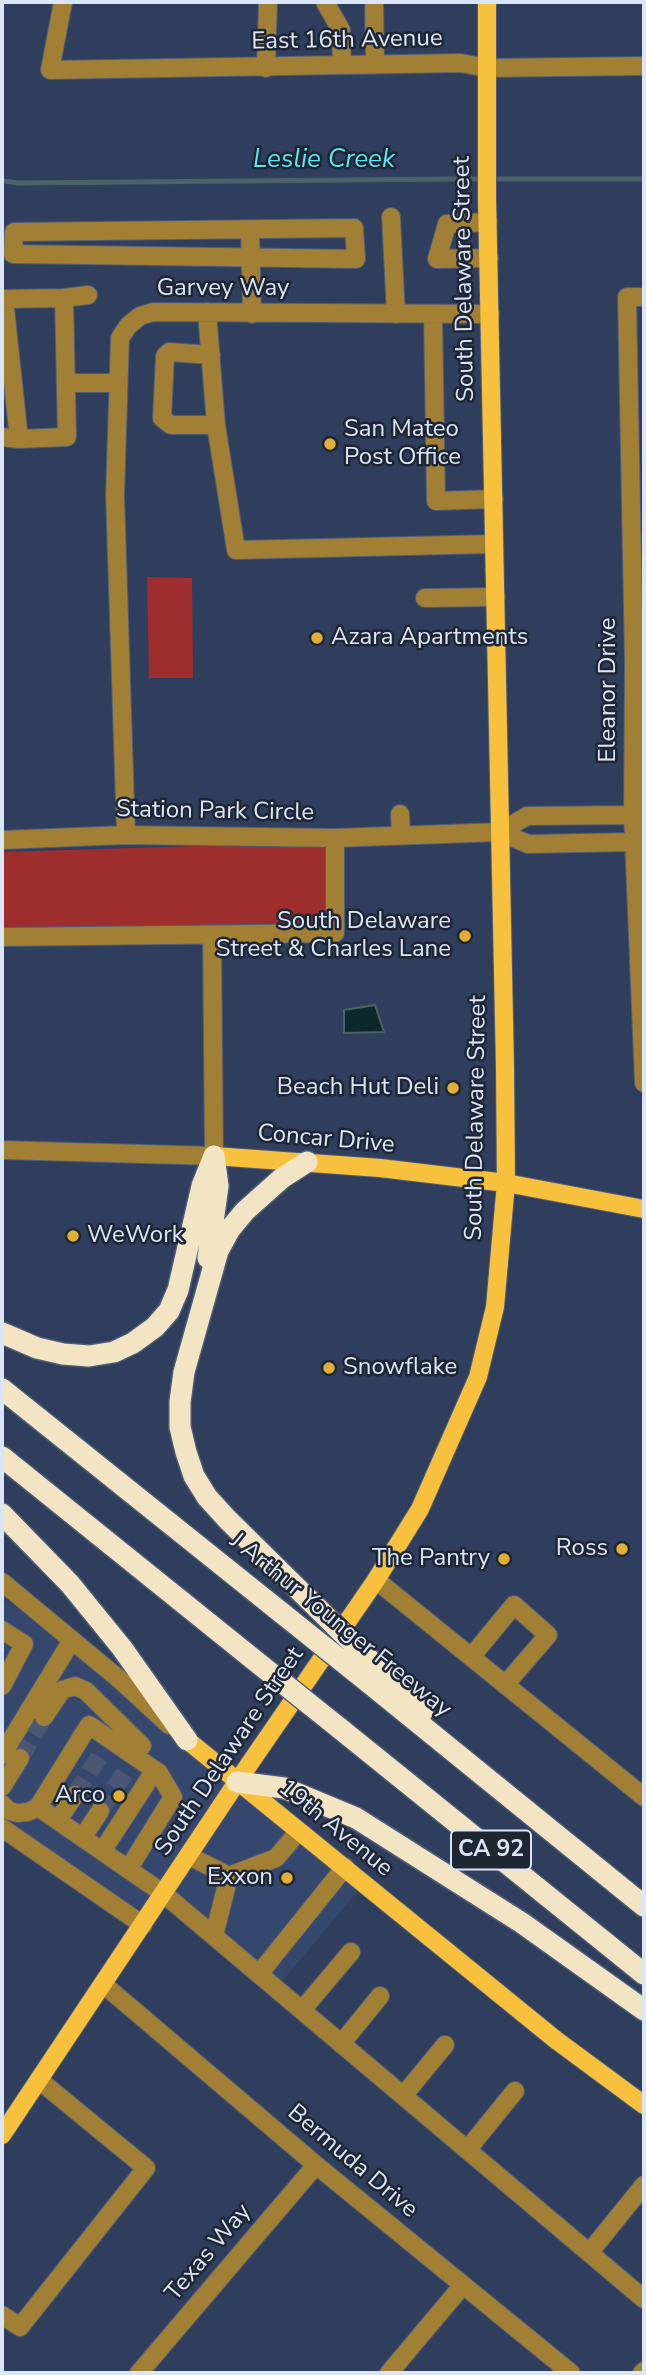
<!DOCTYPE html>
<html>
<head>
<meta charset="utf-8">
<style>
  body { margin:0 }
  #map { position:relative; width:646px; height:2375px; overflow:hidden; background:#2f3e5d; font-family:"Nunito Sans",sans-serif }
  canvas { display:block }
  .frame { position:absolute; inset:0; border:4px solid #dbe5f8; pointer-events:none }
</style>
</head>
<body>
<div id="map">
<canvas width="646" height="2375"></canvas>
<div class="frame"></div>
</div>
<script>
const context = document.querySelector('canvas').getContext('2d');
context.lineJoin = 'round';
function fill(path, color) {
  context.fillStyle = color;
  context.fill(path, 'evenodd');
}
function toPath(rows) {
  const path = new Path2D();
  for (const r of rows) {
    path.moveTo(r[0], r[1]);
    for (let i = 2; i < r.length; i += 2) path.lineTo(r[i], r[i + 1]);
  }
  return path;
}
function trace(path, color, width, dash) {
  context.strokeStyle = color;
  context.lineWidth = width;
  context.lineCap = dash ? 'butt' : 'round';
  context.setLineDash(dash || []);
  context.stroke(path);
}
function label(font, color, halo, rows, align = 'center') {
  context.font = font + ' "Nunito Sans",sans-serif';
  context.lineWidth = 5;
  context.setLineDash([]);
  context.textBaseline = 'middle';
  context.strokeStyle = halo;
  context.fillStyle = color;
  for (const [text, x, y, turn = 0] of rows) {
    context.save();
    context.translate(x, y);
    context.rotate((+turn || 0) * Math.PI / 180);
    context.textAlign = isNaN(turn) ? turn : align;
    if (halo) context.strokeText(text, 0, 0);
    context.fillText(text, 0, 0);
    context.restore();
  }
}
fill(toPath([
  [2,1597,60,1642,2,1741],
  [68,1649,275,1819,358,1891,278,1986,182,1906,127,1908,2,1825,2,1759]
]), '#35476c');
fill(toPath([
  [147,577,192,578,193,678,149,678],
  [331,842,333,928,2,930,2,852]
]), '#9e2d2e');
const water = toPath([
  [375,1005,384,1032,344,1033,344,1010,375,1005]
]);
fill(water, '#0d282b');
trace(water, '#4b6168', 2);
trace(toPath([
  [5,181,18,183,456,179,644,179]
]), '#4b6168', 5);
trace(toPath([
  [20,1758,44,1717],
  [75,1795,101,1754],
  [100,1811,126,1771]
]), '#495774', 18, [18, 9]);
const minor = toPath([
  [63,2,50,70,461,63,487,68,644,66],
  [325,2,341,30,342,65],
  [374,2,375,64],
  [266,68,268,2],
  [391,217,396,314],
  [488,222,447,224,437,259,489,258],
  [354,228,356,259,13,254,14,232,354,228],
  [250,230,252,314],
  [644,297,627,297,634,663,633,815,644,1083],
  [207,312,216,425,236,550,494,544],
  [433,314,436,501,494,499],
  [211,355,169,352,165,356,162,418,171,425,216,425],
  [66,383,118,383],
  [2,437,19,439,67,437,64,298],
  [19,439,4,299,64,298,88,295],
  [425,598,496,597],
  [400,814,401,834],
  [500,832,527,816,633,815],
  [126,835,115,495,120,338,128,326,140,316,153,312,490,314],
  [2,840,126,835,335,838,500,832,528,844,633,842],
  [2,937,335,933,335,838],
  [2,1150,214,1156,212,935],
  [376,1580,644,1797],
  [2,1582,119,1679,169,1725],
  [2,1630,24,1644,2,1686],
  [471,1657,514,1605,548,1635,505,1685],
  [44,1717,62,1690,75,1686,86,1691,142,1746],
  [2,1755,72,1640],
  [2,1787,20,1758],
  [2,1804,9,1811,18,1813,28,1812,38,1807],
  [58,1820,75,1795],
  [2,1828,143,1925],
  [83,1837,100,1811],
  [103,1850,155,1770],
  [189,1856,229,1876,214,1936],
  [129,1868,173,1797,159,1773,89,1725,38,1807,164,1894,644,2299],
  [229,1876,276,1858,299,1831],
  [259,1974,345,1867],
  [103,1984,316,2165,571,2373],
  [302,2010,351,1952],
  [341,2044,380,1996],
  [403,2096,445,2045],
  [467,2150,515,2091],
  [589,2253,644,2185],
  [2,2315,20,2327,146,2168,39,2080],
  [139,2373,316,2165],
  [389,2373,463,2285],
  [642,2373,644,2371]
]);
const major = toPath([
  [214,1156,380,1168,506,1183,644,1209],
  [187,1740,556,2040,644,2105],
  [2,2135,237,1782,376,1580,420,1509,478,1377,495,1307,506,1183,505,1068,487,198,487,2]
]);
const highway = toPath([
  [208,1258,218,1186,214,1156],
  [2,1333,37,1348,63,1354,89,1356,114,1352,133,1343,155,1327,169,1311,178,1290,202,1186,214,1156],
  [2,1389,283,1614],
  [2,1457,253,1659],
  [2,1514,70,1584,122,1648,187,1740],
  [299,1590,227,1519,207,1497,194,1476,186,1452,180,1427,180,1402,184,1372,218,1251,230,1229,245,1211,282,1178,307,1162],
  [378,1668,423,1711],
  [368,1682,644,1906],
  [338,1727,644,1974],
  [237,1782,284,1788,356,1818,522,1923,644,2010]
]);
trace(minor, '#4e5c79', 20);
trace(major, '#4e5c79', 20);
trace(highway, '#4e5c79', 24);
trace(minor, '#a17f34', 18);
trace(major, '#f8c13d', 18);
trace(highway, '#f3e4c4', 21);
trace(toPath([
  [2,4,2,2]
]), '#bfcadf', 5, [10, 5]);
const highwayBridge = toPath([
  [299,1590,378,1668],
  [283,1614,368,1682],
  [253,1659,338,1727]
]);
trace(highwayBridge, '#4e5c79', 24, []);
trace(highwayBridge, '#f3e4c4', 21);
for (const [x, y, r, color] of [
  [330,444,7,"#e2af34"],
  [317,638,7,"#e2af34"],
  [465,936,7,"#e2af34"],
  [453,1088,7,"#e2af34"],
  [73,1236,7,"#e2af34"],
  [329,1368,7,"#e2af34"],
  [622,1549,7,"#e2af34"],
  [504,1559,7,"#e2af34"],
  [119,1796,7,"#e2af34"],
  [287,1878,7,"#e2af34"]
]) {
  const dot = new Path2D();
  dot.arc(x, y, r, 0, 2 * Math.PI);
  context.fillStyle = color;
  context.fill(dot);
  trace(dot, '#1e2533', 2.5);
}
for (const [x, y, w] of [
  [491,1850,80]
]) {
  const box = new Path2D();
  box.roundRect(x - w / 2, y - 19.5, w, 39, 5);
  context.fillStyle = '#1e2533';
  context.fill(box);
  trace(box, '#dbe5f8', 2);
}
label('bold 23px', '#dbe5f8', null, [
  ["CA 92",491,1850]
]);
label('24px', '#dbe5f8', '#1e2533', [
  ["East 16th Avenue",347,41,-1],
  ["South Delaware Street",465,279,-91],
  ["Garvey Way",223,289],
  ["Eleanor Drive",609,690,-90],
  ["Station Park Circle",215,812,1],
  ["South Delaware Street",477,1118,-89],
  ["Concar Drive",326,1140,5],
  ["J Arthur Younger Freeway",340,1626,39],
  ["South Delaware Street",230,1752,-56],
  ["19th Avenue",335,1829,39],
  ["Bermuda Drive",352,2162,40],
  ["Texas Way",209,2253,-50]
]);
label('24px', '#dbe5f8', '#1e2533', [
  ["San Mateo",344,430,"left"],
  ["Post Office",344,458,"left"],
  ["Azara Apartments",331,638,"left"],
  ["South Delaware",451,922],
  ["Street & Charles Lane",451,950],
  ["Beach Hut Deli",439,1088],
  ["WeWork",87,1236,"left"],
  ["Snowflake",343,1368,"left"],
  ["Ross",608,1549],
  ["The Pantry",490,1559],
  ["Arco",105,1796],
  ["Exxon",273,1878]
], 'right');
label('italic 26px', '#5de4f1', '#1e2533', [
  ["Leslie Creek",324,161]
]);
</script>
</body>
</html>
